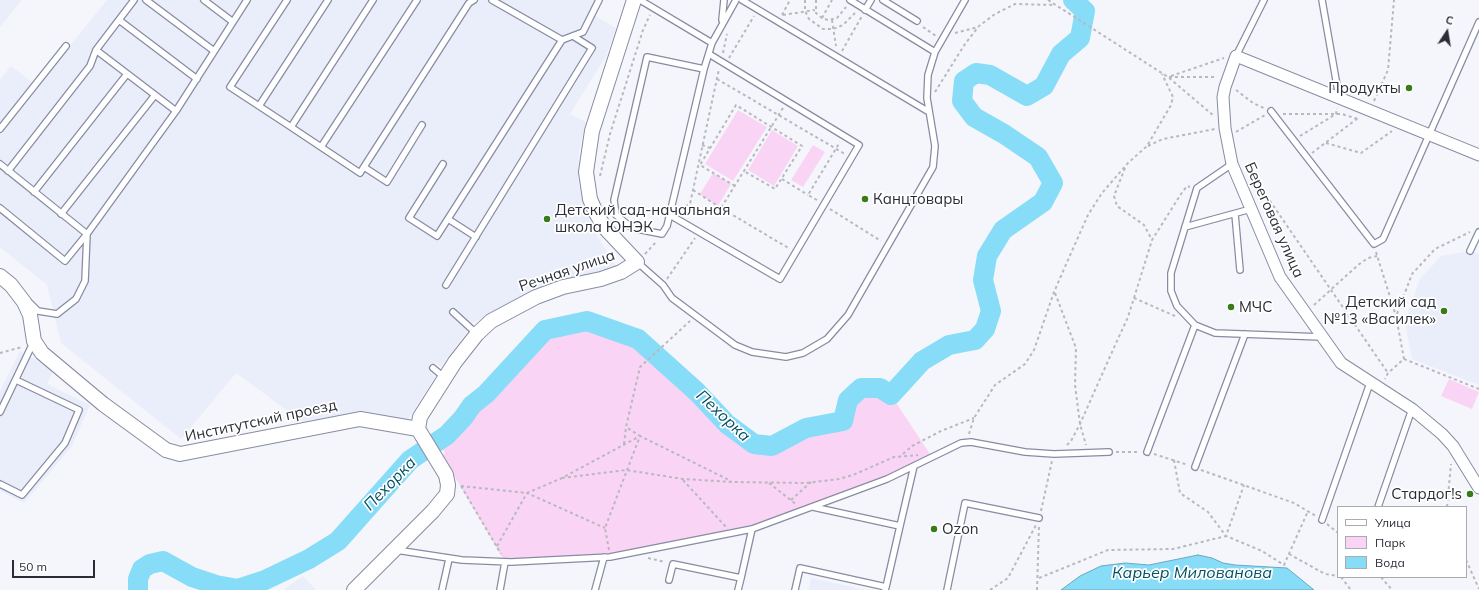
<!DOCTYPE html>
<html>
<head>
<meta charset="utf-8">
<style>
  body { margin:0 }
  #map { position:relative; width:1479px; height:590px; overflow:hidden; background:#f5f6fb; font-family:Mulish,sans-serif }
  canvas { display:block }
  .legend { position:absolute; left:1337px; top:506px; width:130px; height:72px; box-sizing:border-box; background:#fff; border:1px solid #aaabaf; margin:0; padding:5px 7px; list-style:none; font-size:12px; color:#2b2d36 }
  .legend li { display:flex; align-items:center; gap:8px; height:20px }
  .legend b { width:20px; border:1px solid #aaabaf }
  .north { position:absolute; left:1427px; top:12px; width:40px; height:40px; -webkit-text-stroke:3px #fff; paint-order:stroke; rotate:12deg; font-size:11px; font-weight:700; line-height:16px; text-align:center; color:#2b2d36 }
  .north::after { content:''; display:block; margin:auto; width:14px; height:18px; background:#2b2d36; clip-path:polygon(50% 0,100% 100%,50% 72%,0 100%) }
  .scale { position:absolute; left:12px; top:560px; width:83px; height:18px; box-sizing:border-box; border:2px solid #2b2d36; border-top:0; padding-left:5px; font-size:12px; line-height:14px; white-space:nowrap; color:#2b2d36; -webkit-text-stroke:3px #fff; paint-order:stroke }
</style>
</head>
<body>
<div id="map">
<canvas width="1479" height="590"></canvas>
<ul class="legend">
<li><b style="height:5px;background:#fff"></b>Улица</li>
<li><b style="height:11px;background:#fad4f4"></b>Парк</li>
<li><b style="height:11px;background:#87dcf7"></b>Вода</li>
</ul>
<div class="north">С</div>
<div class="scale">50 m</div>
</div>
<script>
const context = document.querySelector('canvas').getContext('2d');
context.lineJoin = 'round';
function fill(path, color) {
  context.fillStyle = color;
  context.fill(path, 'evenodd');
}
function toPath(rows) {
  const path = new Path2D();
  for (const r of rows) {
    path.moveTo(r[0], r[1]);
    for (let i = 2; i < r.length; i += 2) path.lineTo(r[i], r[i + 1]);
  }
  return path;
}
function trace(path, color, width, dash) {
  context.strokeStyle = color;
  context.lineWidth = width;
  context.lineCap = dash ? 'butt' : 'round';
  context.setLineDash(dash || []);
  context.stroke(path);
}
function label(font, color, halo, rows, align = 'center') {
  context.font = font + ' Mulish,sans-serif';
  context.lineWidth = 3.5;
  context.setLineDash([]);
  context.textBaseline = 'middle';
  context.strokeStyle = halo;
  context.fillStyle = color;
  for (const [text, x, y, turn = 0] of rows) {
    context.save();
    context.translate(x, y);
    context.rotate((+turn || 0) * Math.PI / 180);
    context.textAlign = isNaN(turn) ? turn : align;
    if (halo) context.strokeText(text, 0, 0);
    context.fillText(text, 0, 0);
    context.restore();
  }
}
fill(toPath([
  [0,0,22,0,0,27],
  [107,0,599,0,592,14,616,28,606,56,570,114,586,122,579,150,578,178,583,205,595,232,617,268,533,293,473,323,441,367,436,363,430,372,435,377,407,421,360,411,303,422,236,373,181,439,61,343,47,285,0,247,0,80,11,66,33,83,64,43,69,47],
  [1470,251,1479,254,1479,385,1412,359,1405,322,1420,279,1441,256],
  [20,351,54,370,47,384,90,405,72,446,24,503,0,491,0,391],
  [303,576,316,590,283,590],
  [811,578,866,590,809,590]
]), '#eaedfa');
fill(toPath([
  [738,110,767,127,733,181,705,164],
  [772,130,798,146,774,186,748,170],
  [813,145,825,152,803,187,791,180],
  [713,173,731,184,718,206,700,194],
  [587,321,638,339,697,392,727,424,754,444,772,446,806,428,843,421,848,400,861,388,880,388,891,395,932,457,887,479,752,529,610,557,505,562,442,455,445,453,438,442,447,435,463,419,472,405,486,394,545,330],
  [1449,379,1479,392,1472,409,1441,396]
]), '#fad4f4');
const water = toPath([
  [1198,555,1212,558,1223,563,1235,565,1287,568,1314,590,1061,590,1080,576,1101,566,1125,563,1149,565,1198,555]
]);
fill(water, '#87dcf7');
trace(water, '#6ba8bd', 1);
trace(toPath([
  [138,590,138,579,142,569,150,564,163,561,192,577,216,585,238,589,265,580,309,559,338,541,410,460,447,435,463,418,472,405,486,394,545,330,587,321,638,339,697,392,727,424,754,444,772,446,806,428,843,421,848,400,861,388,880,388,891,395,922,361,949,345,975,340,985,329,991,311,983,280,987,256,1003,230,1043,202,1053,183,1038,157,1004,134,974,117,962,101,964,81,976,73,990,75,1027,96,1044,86,1061,54,1080,38,1085,11,1073,0]
]), '#87dcf7', 20);
const service = toPath([
  [134,0,96,50,176,111],
  [146,0,214,51],
  [204,0,233,22],
  [287,0,230,87,291,127,373,0],
  [492,0,562,40],
  [640,0,712,43],
  [742,0,929,112],
  [850,0,935,52],
  [883,0,917,21],
  [1322,0,1339,97],
  [865,10,871,0],
  [119,20,197,79],
  [722,20,724,0],
  [1236,56,1264,0],
  [704,69,647,57,614,200,616,215,632,228,662,234,667,226,704,69,712,43,736,0],
  [259,106,328,0],
  [1271,111,1374,244,1383,239,1479,22],
  [291,127,321,147,417,0],
  [0,129,66,46],
  [321,147,360,173,469,3,474,0],
  [0,164,87,234,65,261,0,208],
  [443,164,409,218,437,236,562,40,583,32,599,0],
  [1232,164,1197,188,1171,273,1171,291,1177,306,1195,325,1215,333,1322,337],
  [364,167,387,182,422,125],
  [8,171,90,66,96,50],
  [34,192,127,74],
  [61,214,155,95],
  [1235,214,1240,270],
  [670,215,780,279,859,145,709,54],
  [448,219,476,237],
  [1185,227,1251,209],
  [1470,251,1479,232],
  [637,262,663,285,672,298,735,345,752,352,786,357,803,353,827,339,848,315,933,167,935,146,927,98,928,75,935,52,965,0],
  [446,285,592,48,573,36],
  [28,301,38,311,57,314,76,299,85,281,87,234,176,111,247,0],
  [453,312,477,334],
  [433,368,445,378],
  [0,412,33,343],
  [1147,452,1195,325],
  [1195,467,1245,334],
  [0,484,22,495,65,443,79,410,16,380],
  [813,507,900,526,886,587],
  [1378,507,1412,409],
  [1322,520,1370,383],
  [900,526,914,466],
  [396,550,462,560,511,562,610,557,752,529,887,479,961,443,971,442,1025,452,1054,454,1109,452],
  [741,578,752,529],
  [669,580,673,564,741,578,738,590],
  [442,590,449,559],
  [500,590,505,562],
  [595,590,604,557],
  [795,590,800,568,886,587,885,590],
  [947,590,965,503,1039,518]
]);
const minor = toPath([
  [1479,155,1236,56,1225,87,1223,97,1225,128,1232,164,1280,277,1341,363,1412,409,1442,434,1453,446,1479,488]
]);
const tertiary = toPath([
  [0,276,11,285,24,302,30,315,34,341,42,353,103,404,166,450,180,454,360,419,418,429],
  [354,590,433,511,447,494,448,485,446,475,418,429,420,417,455,362,477,334,491,321,536,297,563,287,601,279,621,272,637,262,605,228,596,213,590,199,586,172,592,131,634,0]
]);
trace(service, '#878ca2', 8);
trace(minor, '#878ca2', 13);
trace(tertiary, '#878ca2', 16);
trace(toPath([
  [805,0,805,11,809,19,823,29,833,29,843,25,856,12],
  [816,0,816,13,822,18,828,20,837,18,846,7],
  [1048,0,1168,77,1214,116],
  [782,15,790,0],
  [783,15,815,10],
  [822,18,832,0],
  [832,20,836,46],
  [923,27,936,36],
  [955,33,978,27],
  [842,51,862,16],
  [723,53,727,34],
  [729,58,754,16],
  [1171,76,1224,58],
  [1169,77,1217,77],
  [717,79,845,154],
  [1236,90,1253,103,1264,108],
  [935,92,965,44,979,26,995,14,1015,4,1055,5],
  [1374,101,1388,70,1394,0],
  [783,108,721,208,790,249],
  [1283,114,1342,114,1358,119],
  [1236,132,1265,115],
  [1300,136,1336,114,1337,108],
  [1326,143,1361,153,1392,131],
  [702,145,710,148],
  [1148,146,1163,139,1215,129],
  [1312,153,1358,118],
  [1246,166,1388,373],
  [1125,168,1114,196,1117,206,1144,225,1152,240],
  [600,176,610,134,643,30,650,15],
  [782,179,808,195],
  [735,186,700,165,736,105,802,146,775,189,744,171],
  [693,190,721,208],
  [817,200,808,195,840,142],
  [680,209,690,204,719,69],
  [830,209,881,241],
  [1376,252,1396,316,1404,359,1388,373,1385,379],
  [645,254,657,241],
  [667,279,695,238],
  [1055,293,1076,348,1075,385,1080,424,1086,445],
  [1134,298,1152,240,1181,194,1187,186,1190,187],
  [1314,305,1358,265,1368,258,1377,256],
  [1397,314,1412,274,1435,249,1470,232],
  [0,353,22,347],
  [1404,359,1479,389],
  [969,434,974,418,995,385,1025,364,1034,350,1054,292,1071,253,1088,215,1102,193,1128,163,1147,146,1171,105,1173,97,1162,74],
  [624,444,626,427,640,367,690,321],
  [1067,445,1071,441,1080,424,1112,352,1128,317,1134,298,1175,316],
  [1116,452,1140,452],
  [903,454,912,446,941,431,974,418],
  [1154,454,1188,465],
  [1174,460,1180,493,1208,512,1226,536,1262,551,1284,565,1308,511],
  [1201,470,1294,503,1316,516],
  [562,478,626,470,683,479,733,482,806,483,839,479,853,475,894,457,918,455],
  [683,480,726,527],
  [769,483,797,505],
  [461,486,527,493,562,478,640,436,731,481],
  [461,486,501,554],
  [791,500,811,482],
  [1447,507,1451,464],
  [1041,511,1052,461],
  [1327,524,1338,533],
  [497,546,527,493,605,528],
  [609,550,605,528,640,436,626,427],
  [1289,554,1325,574,1338,576],
  [648,558,665,562],
  [1466,560,1479,589],
  [1341,577,1351,590],
  [1381,577,1392,590],
  [1039,578,1108,550,1173,549,1226,536,1244,485],
  [990,590,1008,578,1036,525],
  [1037,590,1039,525]
]), '#b7b9bf', 2, [3, 3]);
trace(service, '#fff', 5.5);
trace(minor, '#fff', 11);
trace(tertiary, '#fff', 14);
for (const [x, y, r, color] of [
  [1409,88,4,"#397a19"],
  [865,199,4,"#397a19"],
  [547,219,4,"#397a19"],
  [1231,307,4,"#397a19"],
  [1444,311,4,"#397a19"],
  [1470,494,4,"#397a19"],
  [934,529,4,"#397a19"]
]) {
  const dot = new Path2D();
  dot.arc(x, y, r, 0, 2 * Math.PI);
  context.fillStyle = color;
  context.fill(dot);
  trace(dot, '#fff', 1.5);
}
label('15px', '#2b2d36', '#fff', [
  ["Продукты",1401,88,"right"],
  ["Канцтовары",873,199],
  ["Детский сад-начальная",555,210],
  ["школа ЮНЭК",555,227],
  ["Детский сад",1436,302,"right"],
  ["№13 «Василек»",1436,319,"right"],
  ["МЧС",1239,307],
  ["Стардог!s",1462,494,"right"],
  ["Ozon",942,529]
], 'left');
label('15px', '#2b2d36', '#fff', [
  ["Береговая улица",1274,220,66],
  ["Речная улица",567,271,-19],
  ["Институтский проезд",261,421,-12]
]);
label('italic 16px', '#035063', '#fff', [
  ["Пехорка",723,416,43],
  ["Пехорка",390,484,-46],
  ["Карьер Милованова",1192,573]
]);
</script>
</body>
</html>
